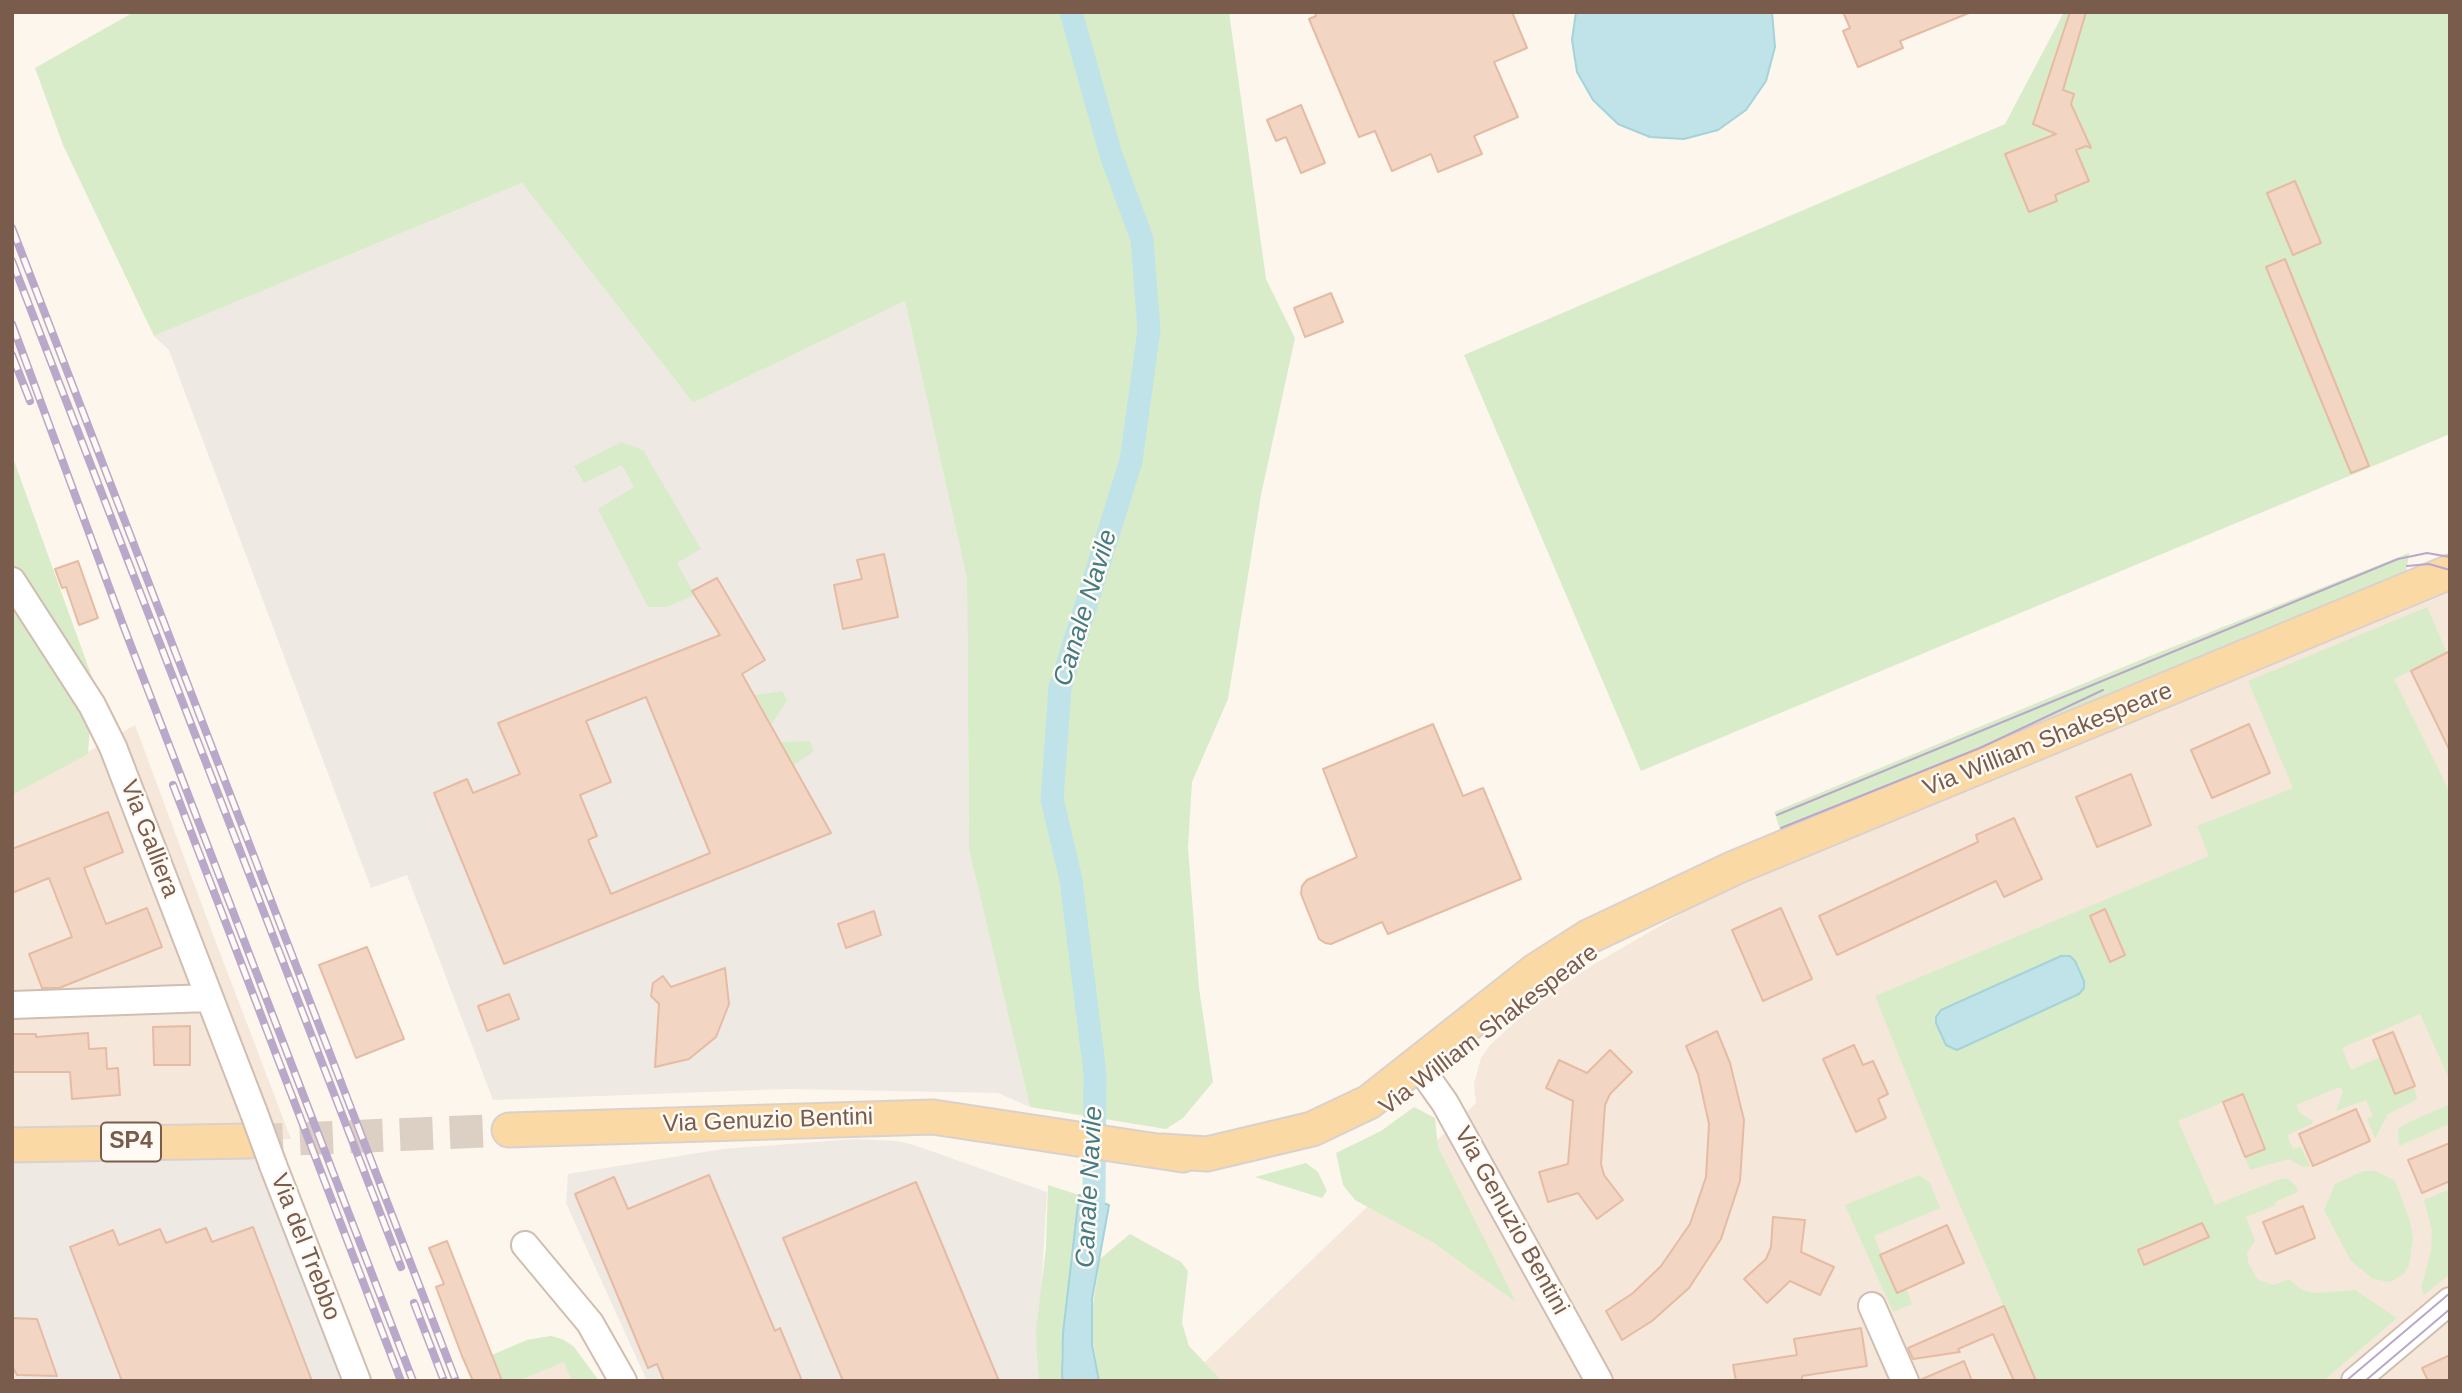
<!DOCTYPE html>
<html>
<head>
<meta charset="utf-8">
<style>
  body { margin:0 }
  #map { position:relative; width:2462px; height:1393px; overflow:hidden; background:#fdf6ec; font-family:Helvetica,sans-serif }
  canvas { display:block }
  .frame { position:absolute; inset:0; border:14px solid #7a5c4d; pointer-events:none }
</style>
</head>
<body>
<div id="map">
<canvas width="2462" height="1393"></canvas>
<div class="frame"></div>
</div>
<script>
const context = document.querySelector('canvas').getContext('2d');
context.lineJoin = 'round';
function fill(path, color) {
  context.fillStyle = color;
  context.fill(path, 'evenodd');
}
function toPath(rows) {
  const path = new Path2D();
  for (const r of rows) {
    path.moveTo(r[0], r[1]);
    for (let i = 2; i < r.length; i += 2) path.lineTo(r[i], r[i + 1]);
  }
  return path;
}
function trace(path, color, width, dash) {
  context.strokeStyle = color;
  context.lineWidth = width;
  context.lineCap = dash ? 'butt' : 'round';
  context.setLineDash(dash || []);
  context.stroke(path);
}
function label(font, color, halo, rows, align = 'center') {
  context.font = font + ' Helvetica,sans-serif';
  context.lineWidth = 5;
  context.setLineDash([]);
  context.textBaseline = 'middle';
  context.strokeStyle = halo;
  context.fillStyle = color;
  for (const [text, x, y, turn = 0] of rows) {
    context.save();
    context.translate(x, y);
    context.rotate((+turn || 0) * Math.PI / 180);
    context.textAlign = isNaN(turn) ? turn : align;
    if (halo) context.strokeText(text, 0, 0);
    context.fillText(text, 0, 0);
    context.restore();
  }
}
fill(toPath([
  [2450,592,2450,1381,1185,1381,1476,1103,1474,1084,1481,1058,1490,1045,1527,1011,1591,966,1694,906,1762,874],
  [135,725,212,932,291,1139,12,1145,12,795],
  [551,1336,562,1339,574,1347,599,1381,502,1381,492,1355,527,1340]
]), '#f5e8da');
fill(toPath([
  [522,183,693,403,905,301,967,579,969,850,1030,1107,998,1093,787,1089,493,1100,407,875,371,888,169,350,154,336],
  [855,1139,896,1141,914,1145,1047,1192,1037,1359,1039,1381,647,1381,566,1203,568,1174,723,1149],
  [250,1141,344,1381,12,1381,12,1145]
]), '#efe9e4');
fill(toPath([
  [134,12,1229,12,1266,279,1295,338,1261,495,1228,699,1192,782,1188,848,1199,988,1213,1082,1183,1118,1166,1129,1030,1107,969,850,967,579,905,301,693,403,522,183,154,336,63,145,35,68],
  [2064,12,2450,12,2450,434,1641,771,1464,355,2005,124],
  [621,442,643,450,701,549,677,563,695,595,667,607,648,607,598,509,634,487,622,465,584,483,574,466],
  [12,455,93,680,88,754,12,795],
  [2409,553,2406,574,2158,678,2156,674,2105,695,2106,699,1781,832,1774,812,2150,656],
  [2427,607,2447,653,2394,679,2450,793,2450,1081,2420,1014,2342,1048,2351,1070,2380,1057,2395,1094,2413,1086,2417,1096,2416,1100,2388,1114,2375,1138,2367,1119,2373,1116,2366,1100,2336,1111,2343,1092,2340,1087,2296,1105,2299,1112,2313,1121,2312,1124,2287,1135,2293,1149,2301,1147,2310,1166,2303,1167,2289,1159,2250,1170,2245,1157,2265,1149,2243,1094,2178,1121,2215,1205,2280,1179,2288,1179,2296,1186,2298,1192,2275,1202,2276,1205,2246,1217,2255,1241,2247,1252,2248,1262,2257,1279,2273,1285,2289,1279,2302,1290,2315,1293,2355,1290,2397,1318,2323,1381,2036,1381,1946,1173,1875,996,2209,856,2197,826,2293,788,2248,681],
  [782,691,787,700,772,724,755,695],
  [810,741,814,751,794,765,781,742],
  [2450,1104,2450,1131,2447,1125,2399,1146,2398,1130,2403,1125],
  [1414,1107,1435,1118,1438,1147,1516,1302,1434,1243,1355,1200,1343,1185,1336,1153,1381,1131],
  [1306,1163,1318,1172,1327,1191,1322,1198,1255,1177],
  [2363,1171,2375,1171,2395,1181,2410,1221,2413,1238,2409,1265,2404,1274,2390,1282,2373,1279,2351,1261,2324,1210,2335,1184],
  [1919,1175,1930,1183,1940,1208,1874,1236,1897,1292,1906,1289,1912,1304,1893,1312,1845,1205],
  [1048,1185,1079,1195,1061,1356,1063,1381,1039,1381,1037,1359,1036,1330,1046,1248],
  [2450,1189,2450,1274,2424,1295,2421,1288,2431,1251,2432,1231,2424,1200],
  [1130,1234,1181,1262,1188,1271,1182,1323,1189,1346,1222,1381,1099,1381,1090,1324,1100,1259],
  [551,1336,562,1339,574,1347,599,1381,572,1381,564,1362,518,1381,502,1381,492,1355,527,1340]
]), '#d8ecc9');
const water = toPath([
  [1576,12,1772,12,1775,47,1766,81,1746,110,1718,130,1684,139,1650,137,1618,124,1593,100,1577,72,1572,40,1576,12],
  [2061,956,2070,956,2075,961,2084,981,2084,988,2079,994,1957,1050,1946,1045,1936,1023,1936,1017,1941,1010,2061,956],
  [1079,1195,1109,1205,1092,1299,1092,1345,1099,1381,1063,1381,1062,1376,1063,1333,1079,1195]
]);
fill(water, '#bfe3e8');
trace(water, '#a5d3da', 2);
trace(toPath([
  [1071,12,1111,155,1142,239,1149,330,1131,461,1060,688,1052,799,1071,880,1095,1074,1094,1198,1090,1229]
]), '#bfe3e8', 23);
const building = toPath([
  [1315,12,1512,12,1527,48,1494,62,1518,117,1474,136,1482,154,1438,172,1431,154,1392,171,1375,131,1359,137,1309,19,1316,16,1315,12],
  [1843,12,1969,12,1969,13,1900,41,1903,48,1858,67,1843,31,1850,28,1843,12],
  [2070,12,2086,12,2063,90,2074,94,2071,104,2091,148,2086,146,2076,150,2089,181,2055,195,2057,201,2029,212,2005,154,2056,134,2033,124,2070,12],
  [1301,105,1325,163,1301,173,1286,137,1276,141,1267,120,1301,105],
  [2295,181,2321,243,2293,255,2267,193,2295,181],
  [2285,259,2369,466,2351,473,2266,267,2285,259],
  [1331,293,1343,322,1305,337,1294,308,1331,293],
  [884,554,898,617,843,629,834,585,862,579,857,560,884,554],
  [78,561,98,618,79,625,66,587,62,588,55,569,78,561],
  [717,578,765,660,742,674,831,833,504,964,434,793,467,779,473,793,520,774,498,723,720,635,692,591,717,578],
  [646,697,710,853,611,894,588,840,597,836,580,795,611,782,586,721,646,697],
  [2450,651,2450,751,2411,671,2450,651],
  [1433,724,1463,796,1483,788,1521,879,1388,934,1382,922,1331,944,1325,943,1319,939,1301,894,1302,886,1307,880,1357,857,1323,769,1433,724],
  [2249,724,2270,773,2212,798,2191,750,2249,724],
  [2131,774,2151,825,2097,847,2076,797,2131,774],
  [108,812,123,852,84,868,106,924,147,908,162,947,59,988,42,988,29,954,72,937,49,878,12,893,12,849,108,812],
  [2014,818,2042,879,2004,897,1996,881,1837,955,1819,916,1978,842,1976,835,2014,818],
  [1781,908,1812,979,1763,1001,1732,930,1781,908],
  [2105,909,2125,955,2110,962,2090,916,2105,909],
  [874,911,881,935,846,948,838,924,874,911],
  [367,947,404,1039,356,1058,319,965,367,947],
  [725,968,729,1004,716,1037,689,1059,655,1067,659,1004,651,996,653,983,663,976,671,987,725,968],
  [509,994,519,1019,487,1031,478,1006,509,994],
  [190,1026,190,1065,154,1065,153,1027,190,1026],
  [1717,1031,1730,1063,1744,1120,1740,1181,1721,1239,1689,1288,1652,1321,1622,1340,1606,1311,1633,1293,1661,1266,1690,1224,1706,1177,1709,1124,1698,1074,1686,1046,1717,1031],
  [2393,1032,2415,1086,2395,1094,2373,1040,2393,1032],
  [88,1033,89,1049,106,1048,107,1069,118,1068,120,1095,72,1099,70,1072,12,1072,12,1034,36,1034,36,1037,88,1033],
  [1854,1045,1863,1065,1873,1061,1888,1094,1878,1099,1886,1118,1856,1132,1823,1059,1854,1045],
  [1610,1050,1632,1072,1610,1094,1605,1105,1601,1164,1604,1175,1623,1200,1597,1219,1578,1193,1548,1202,1539,1172,1568,1164,1573,1101,1546,1088,1559,1060,1587,1073,1610,1050],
  [2243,1094,2265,1149,2245,1157,2223,1102,2243,1094],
  [2356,1109,2370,1141,2313,1166,2299,1134,2356,1109],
  [2450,1143,2450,1181,2422,1193,2408,1160,2450,1143],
  [709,1175,775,1331,780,1328,802,1381,664,1381,657,1364,648,1368,575,1194,614,1177,628,1209,709,1175],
  [916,1182,999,1381,843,1381,783,1238,916,1182],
  [2303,1206,2315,1238,2276,1254,2263,1222,2303,1206],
  [1773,1217,1805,1220,1801,1252,1834,1267,1820,1295,1790,1281,1767,1303,1744,1279,1766,1259,1771,1247,1773,1217],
  [2202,1223,2209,1237,2144,1265,2138,1250,2202,1223],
  [1947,1225,1964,1263,1897,1293,1880,1255,1947,1225],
  [253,1227,312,1381,122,1381,70,1247,113,1230,119,1245,160,1229,166,1243,206,1228,212,1242,253,1227],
  [447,1241,467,1292,502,1381,473,1381,462,1356,436,1287,444,1284,429,1248,447,1241],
  [2004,1306,2036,1381,2014,1381,1993,1334,1958,1349,1960,1352,1913,1359,1908,1348,2004,1306],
  [12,1318,37,1319,57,1376,17,1375,12,1366,12,1318],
  [1861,1328,1867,1366,1802,1376,1802,1381,1736,1381,1733,1365,1797,1355,1794,1339,1861,1328],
  [2450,1355,2450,1381,2428,1381,2422,1368,2450,1355],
  [1964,1361,1972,1381,1920,1381,1920,1380,1964,1361]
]);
fill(building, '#f3d5c3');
trace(building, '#e6bba3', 2);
trace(toPath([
  [250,1141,509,1130]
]), '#dcd0c4', 33, [33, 17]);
const minor = toPath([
  [12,581,92,705,113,747,254,1113],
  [12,1005,209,998],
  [1418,1065,1445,1103,1599,1381],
  [273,1165,357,1381],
  [525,1245,590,1323,623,1381],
  [1872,1306,1905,1381],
  [2355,1381,2450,1301]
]);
const major = toPath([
  [509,1130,933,1117,1183,1155],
  [12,1145,250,1141],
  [1162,1151,1207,1154,1312,1129,1369,1102,1535,971,1588,937,1734,868,2450,572]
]);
trace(minor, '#d1beb0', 30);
trace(major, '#dad1cd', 37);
trace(minor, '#fff', 26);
trace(major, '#fbd9a5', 33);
trace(toPath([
  [2407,566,2429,564,2450,570],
  [1777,815,2398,559,2427,553,2450,557],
  [1781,828,1980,748,2103,690],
  [2346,1381,2450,1293],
  [2365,1381,2450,1309]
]), '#b9a8c9', 2);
const rail = toPath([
  [12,228,456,1381],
  [12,261,401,1267],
  [12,324,123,625,413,1381],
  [12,355,30,401],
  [173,785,401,1381],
  [414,1303,444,1381]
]);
trace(rail, '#b9a8c9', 8);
trace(rail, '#fffaf3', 5, [16]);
const minorBridge = toPath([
  [254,1113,273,1165]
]);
trace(minorBridge, '#d1beb0', 30, []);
trace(minorBridge, '#fff', 26);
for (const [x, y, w] of [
  [131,1142,60]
]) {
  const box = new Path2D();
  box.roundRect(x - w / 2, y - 19.5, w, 39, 5);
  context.fillStyle = '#fffaf3';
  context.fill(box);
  trace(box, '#7a5c4d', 2);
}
label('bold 23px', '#7a5c4d', null, [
  ["SP4",131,1142]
]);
label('24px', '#7a5c4d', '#fffaf3', [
  ["Via William Shakespeare",2048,740,-22],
  ["Via Galliera",149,839,69],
  ["Via William Shakespeare",1489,1030,-37],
  ["Via Genuzio Bentini",768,1121,-2],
  ["Via Genuzio Bentini",1511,1221,61],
  ["Via del Trebbo",305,1247,69]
]);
label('italic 26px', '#437c86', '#fffaf3', [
  ["Canale Navile",1086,608,-73],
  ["Canale Navile",1090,1187,-87]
]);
</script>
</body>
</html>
